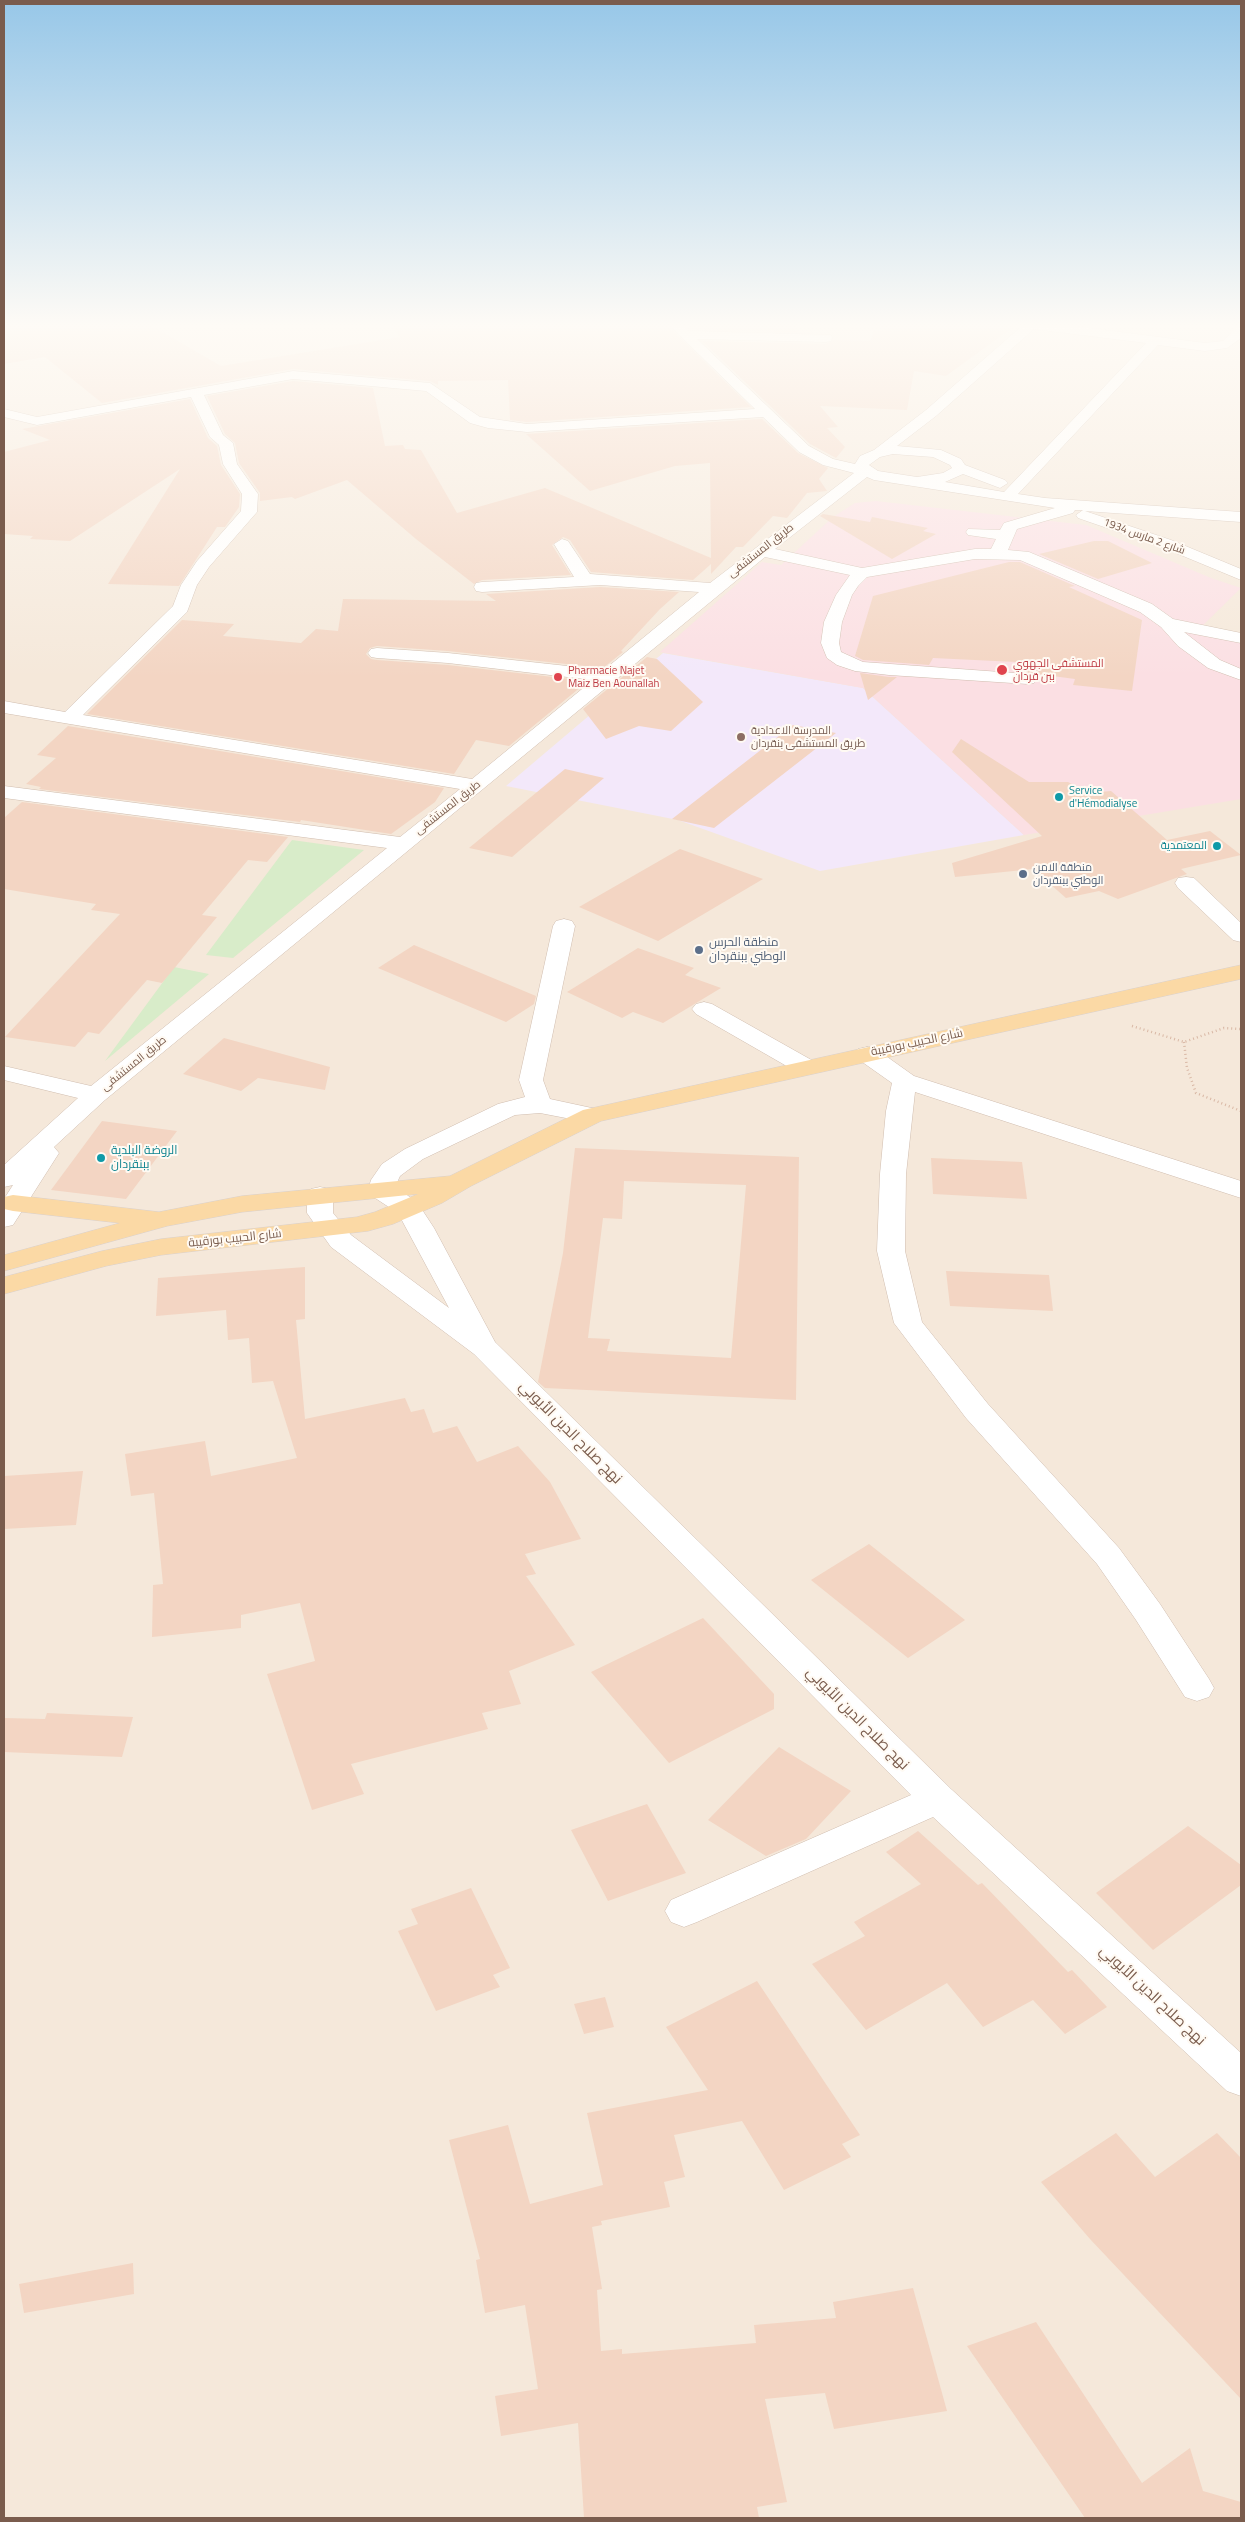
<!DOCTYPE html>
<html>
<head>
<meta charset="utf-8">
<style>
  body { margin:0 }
  #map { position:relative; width:1245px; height:2522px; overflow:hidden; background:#fdf6ec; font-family:"Titillium Web",sans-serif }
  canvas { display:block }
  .frame { position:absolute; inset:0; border:5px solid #7a5c4d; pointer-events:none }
</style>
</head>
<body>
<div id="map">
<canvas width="1245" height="2522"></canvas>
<div class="frame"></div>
</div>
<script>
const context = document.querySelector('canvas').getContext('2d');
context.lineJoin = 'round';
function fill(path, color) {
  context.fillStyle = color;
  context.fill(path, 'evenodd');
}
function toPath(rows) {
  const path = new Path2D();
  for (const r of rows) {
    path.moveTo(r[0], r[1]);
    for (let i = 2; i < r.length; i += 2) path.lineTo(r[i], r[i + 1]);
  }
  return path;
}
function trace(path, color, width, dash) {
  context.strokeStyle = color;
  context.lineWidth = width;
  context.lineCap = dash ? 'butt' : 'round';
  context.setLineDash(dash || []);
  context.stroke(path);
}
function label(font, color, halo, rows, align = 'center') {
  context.font = font + ' "Titillium Web",Cairo,sans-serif';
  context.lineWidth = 4;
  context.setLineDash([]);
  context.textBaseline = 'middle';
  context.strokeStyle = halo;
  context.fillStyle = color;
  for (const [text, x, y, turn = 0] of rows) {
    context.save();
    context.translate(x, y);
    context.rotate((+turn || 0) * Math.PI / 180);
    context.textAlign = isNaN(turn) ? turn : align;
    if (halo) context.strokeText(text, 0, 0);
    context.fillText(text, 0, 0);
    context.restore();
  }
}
fill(toPath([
  [4,325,1241,325,1241,2518,4,2518]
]), '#f5e8da');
fill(toPath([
  [663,653,863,688,1024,835,820,871,678,820,506,786]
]), '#f3e8fa');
fill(toPath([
  [876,501,1086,525,1211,578,1241,588,1197,631,1241,640,1241,799,1024,835,863,688,660,652,762,562,781,565,833,517,855,503]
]), '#fbdfe3');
fill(toPath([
  [292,840,364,850,233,958,206,955],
  [174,967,209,974,105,1061]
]), '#d8ecc9');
fill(toPath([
  [4,325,150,325,221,366,400,337,391,325,667,325,751,407,527,422,510,420,508,380,438,381,438,385,430,381,293,369,102,403,45,357,4,364],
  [686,325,794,325,798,332,690,329],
  [882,325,1016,325,946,376,914,371,907,410,820,406,838,427,827,428,845,447,836,458,810,444,702,341,826,344,833,340,870,341,874,331,882,331],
  [293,381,373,388,385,446,403,445,405,449,421,450,457,513,545,488,711,558,710,463,675,466,590,491,526,434,762,419,798,453,828,468,819,479,827,491,807,493,787,518,773,516,743,547,736,547,711,574,711,564,693,580,591,572,570,540,563,537,552,545,571,575,482,580,474,584,416,539,347,480,295,499,292,497,260,501,260,493,239,463,235,443,225,434,207,396],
  [190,399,208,438,217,446,221,465,240,494,239,507,225,527,217,527,179,586,108,584,180,469,70,541,30,539,33,536,4,534,4,452,50,440,22,429],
  [823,514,870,522,872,517,928,528,923,531,936,534,892,559,820,516],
  [1094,541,1108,541,1152,563,1098,579,1039,554],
  [1009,562,1020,562,1075,586,1069,587,1142,620,1132,691,1073,685,1075,679,1015,671,1016,662,933,658,929,665,863,660,855,656,873,596],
  [600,587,679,592,660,609,621,651,623,652,603,668,448,651,377,646,370,648,366,654,371,659,377,660,448,665,588,681,509,746,476,740,454,774,87,714,182,620,234,624,223,636,301,643,316,629,338,631,343,599,496,601,486,594],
  [647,657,657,659,703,702,671,731,639,726,606,739,583,709],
  [860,673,889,677,897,677,868,700],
  [793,725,836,733,714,828,672,819],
  [68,726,444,788,435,802,391,834,301,820,300,822,39,789,41,787,26,784,56,758,37,755],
  [961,739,1029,782,1068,782,1089,793,1111,791,1167,840,1210,831,1241,855,1181,869,1187,874,1118,899,1099,891,1066,898,1033,869,955,877,952,863,1042,836,952,752],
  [565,769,604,778,512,857,469,848],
  [22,802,288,837,267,862,248,860,202,915,217,917,162,983,147,980,99,1034,88,1032,75,1047,5,1037,120,914,91,910,96,904,4,889,4,818],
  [680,849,763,879,658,941,579,907],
  [414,945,536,996,534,1004,506,1022,378,968],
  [638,948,694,968,685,975,721,988,663,1023,633,1012,622,1018,567,992],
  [224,1038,330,1067,325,1090,258,1078,241,1091,183,1074],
  [102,1121,177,1131,126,1199,51,1190],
  [575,1148,799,1157,796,1400,545,1388,538,1382,563,1253],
  [624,1181,746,1185,731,1358,607,1351,610,1339,588,1338,603,1218,622,1219],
  [931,1158,1022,1162,1027,1199,933,1194],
  [305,1267,305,1319,296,1320,305,1419,405,1398,411,1412,424,1409,433,1433,457,1426,477,1462,518,1446,550,1482,581,1539,525,1554,536,1574,526,1576,575,1645,509,1671,521,1704,482,1713,488,1729,351,1764,364,1794,312,1810,267,1674,315,1661,300,1603,241,1615,241,1628,152,1637,153,1585,163,1584,154,1493,131,1496,125,1454,205,1441,211,1476,297,1458,273,1381,252,1383,249,1338,228,1340,226,1310,156,1316,158,1278],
  [946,1271,1049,1275,1053,1311,950,1306],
  [83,1471,76,1525,4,1529,4,1476],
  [869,1544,965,1620,908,1658,811,1580],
  [703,1618,774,1694,774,1709,669,1763,591,1672],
  [47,1713,133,1717,122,1757,4,1752,4,1718,45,1719],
  [779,1747,851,1791,806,1839,766,1856,708,1820],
  [647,1804,686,1873,608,1901,571,1830],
  [1188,1826,1241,1865,1241,1885,1153,1950,1096,1893],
  [918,1831,978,1885,982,1883,1068,1972,1072,1970,1107,2007,1065,2034,1033,2000,983,2027,947,1983,866,2030,812,1964,865,1936,854,1922,921,1884,886,1852],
  [471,1888,510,1968,493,1975,500,1987,436,2011,398,1931,418,1924,411,1909],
  [757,1981,860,2135,842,2144,851,2157,784,2190,742,2121,674,2135,685,2177,664,2182,670,2207,601,2221,602,2225,592,2227,602,2289,597,2290,601,2351,622,2349,622,2354,756,2343,754,2325,836,2318,833,2302,913,2288,947,2411,834,2429,825,2393,765,2399,787,2502,757,2507,759,2518,584,2518,578,2423,501,2436,495,2396,538,2389,525,2305,485,2313,476,2260,480,2259,449,2140,508,2125,530,2204,603,2185,587,2113,708,2090,666,2027],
  [605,1997,614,2027,584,2034,574,2004],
  [1116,2133,1155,2177,1217,2133,1241,2158,1241,2399,1090,2239,1041,2182],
  [133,2263,134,2294,24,2313,19,2284],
  [1036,2322,1142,2483,1190,2448,1203,2491,1241,2502,1241,2518,1085,2518,967,2346]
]), '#f3d5c3');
const minor = toPath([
  [669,325,683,325,689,331,831,335,832,338,831,341,826,342,697,339,809,446,833,459,855,464,860,456,874,450,926,410,1023,325,1066,325,1205,343,1223,341,1236,328,1241,327,1241,338,1227,348,1205,351,1158,345,1018,494,1045,498,1241,512,1241,522,1085,511,1171,540,1241,569,1241,580,1159,546,1078,518,1076,515,1083,510,1075,510,1073,513,1017,529,1008,550,1029,552,1152,604,1173,619,1241,633,1241,643,1184,632,1220,660,1241,669,1241,680,1208,668,1178,646,1161,627,1140,612,1020,560,975,559,867,577,858,586,852,595,842,622,839,643,841,652,863,662,1028,674,1034,675,1037,679,1034,683,1028,684,889,675,855,671,837,665,827,658,821,643,824,622,836,595,850,575,765,557,105,1100,54,1147,59,1153,13,1225,4,1227,4,1199,13,1185,4,1187,4,1165,78,1098,4,1080,4,1066,91,1086,387,848,4,798,4,786,400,837,460,789,4,713,4,701,65,712,173,606,181,585,197,561,241,511,242,494,223,464,219,445,210,437,191,397,37,425,4,417,4,409,37,417,293,371,430,383,480,417,527,424,755,409,669,325],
  [1034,329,1146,343,1004,492,945,482,963,474,1000,488,1008,483,1005,480,965,465,961,459,941,450,897,446,936,416,1034,329],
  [293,379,426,391,470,423,488,428,527,432,763,417,799,452,823,465,854,473,710,583,590,574,568,541,562,539,554,544,574,577,482,582,476,583,474,587,476,591,482,592,600,585,699,592,604,670,448,653,377,648,371,649,368,653,371,657,377,658,448,663,593,680,472,779,83,715,187,612,197,585,209,567,257,512,258,494,237,464,233,443,223,435,204,395,293,379],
  [893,454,933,457,950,465,952,468,943,473,917,477,878,471,869,465,880,457,893,454],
  [867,477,874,480,1055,508,1004,523,1000,530,968,529,966,532,968,535,996,539,991,549,975,549,862,568,775,549,867,477],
  [1186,877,1194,878,1241,923,1241,942,1233,940,1178,888,1175,883,1178,878,1186,877],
  [564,919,572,921,575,926,543,1080,550,1099,601,1110,605,1115,601,1120,592,1123,540,1113,515,1115,423,1159,400,1176,395,1187,417,1202,434,1228,495,1342,951,1789,1241,2053,1241,2096,1227,2091,933,1817,697,1922,684,1927,671,1922,665,1911,671,1900,911,1795,474,1354,331,1247,307,1213,307,1195,311,1189,320,1187,329,1189,333,1195,333,1213,351,1235,449,1308,398,1213,372,1196,368,1190,371,1180,382,1164,405,1149,498,1104,525,1097,519,1080,553,926,556,921,564,919],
  [704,1002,712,1004,815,1062,818,1067,815,1072,806,1074,797,1072,696,1014,692,1009,696,1004,704,1002],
  [867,1047,876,1049,914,1076,1241,1181,1241,1198,915,1092,906,1174,905,1251,922,1322,988,1404,1119,1548,1160,1604,1209,1679,1214,1688,1209,1697,1197,1701,1185,1697,1136,1620,1097,1564,966,1418,894,1323,877,1251,880,1174,886,1111,892,1083,858,1059,855,1054,858,1049,867,1047]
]);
const major = toPath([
  [1241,965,1241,979,601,1121,471,1186,442,1203,393,1224,368,1231,161,1255,106,1266,4,1294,4,1277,102,1251,161,1239,357,1217,375,1212,418,1194,242,1212,167,1226,4,1271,4,1255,120,1223,13,1211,4,1209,4,1197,13,1195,159,1212,242,1196,450,1176,583,1110,1241,965]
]);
trace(minor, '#d1beb0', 1);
trace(major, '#dad1cd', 1);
trace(toPath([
  [1132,1026,1184,1042,1224,1028,1241,1029],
  [1184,1042,1187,1068,1196,1093,1241,1111]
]), '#d9b8a5', 2.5, [1, 3]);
fill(minor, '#fff');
fill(major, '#fbd9a5');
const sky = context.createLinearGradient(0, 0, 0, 678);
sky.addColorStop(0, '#97c7e8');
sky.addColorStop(0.48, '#fefbf6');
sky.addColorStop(1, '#fefbf600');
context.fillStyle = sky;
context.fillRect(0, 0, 1245, 678);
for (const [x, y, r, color] of [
  [1002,670,6,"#e0444e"],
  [558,677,5,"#e0444e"],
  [741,737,5,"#8d6e63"],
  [1059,797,5,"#0f9aa8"],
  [1217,846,5,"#0f9aa8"],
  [1023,874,5,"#5c6f8a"],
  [699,950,5,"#5c6f8a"],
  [101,1158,5,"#0f9aa8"]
]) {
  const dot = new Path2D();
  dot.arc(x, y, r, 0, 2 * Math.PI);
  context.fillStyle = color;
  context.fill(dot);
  trace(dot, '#fffaf3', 2);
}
label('11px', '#7a5c4d', '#fffaf3', [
  ["شارع 2 مارس 1934",1144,537,20],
  ["طريق المستشفى",761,551,-38],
  ["طريق المستشفى",448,808,-38],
  ["طريق المستشفى",134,1064,-39]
]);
label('11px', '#be3a42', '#fffaf3', [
  ["المستشفى الجهوي",1013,664],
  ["ببن قردان",1013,677],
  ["Pharmacie Najet",568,671],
  ["Maiz Ben Aounallah",568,684]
], 'left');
label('11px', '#785e54', '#fffaf3', [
  ["المدرسة الاعدادية",751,731],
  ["طريق المستشفى بنقردان",751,744]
], 'left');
label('11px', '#0d838f', '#fffaf3', [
  ["Service",1069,791],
  ["d'Hémodialyse",1069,804],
  ["المعتمدية",1207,846,"right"]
], 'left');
label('11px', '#4e5e75', '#fffaf3', [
  ["منطقة الامن",1033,868],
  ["الوطني ببنقردان",1033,881]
], 'left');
label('12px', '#4e5e75', '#fffaf3', [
  ["منطقة الحرس",709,943],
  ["الوطني ببنقردان",709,957]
], 'left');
label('12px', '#7a5c4d', '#fffaf3', [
  ["شارع الحبيب بورقيبة",917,1043,-12],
  ["شارع الحبيب بورقيبة",235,1239,-6]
]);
label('12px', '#0d838f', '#fffaf3', [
  ["الروضة البلدية",111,1151],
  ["ببنقردان",111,1165]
], 'left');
label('15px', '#7a5c4d', '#fffaf3', [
  ["نهج صلاح الدين الأيوبي",570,1433,45],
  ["نهج صلاح الدين الأيوبي",857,1719,45],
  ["نهج صلاح الدين الأيوبي",1152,1996,43]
]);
</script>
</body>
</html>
